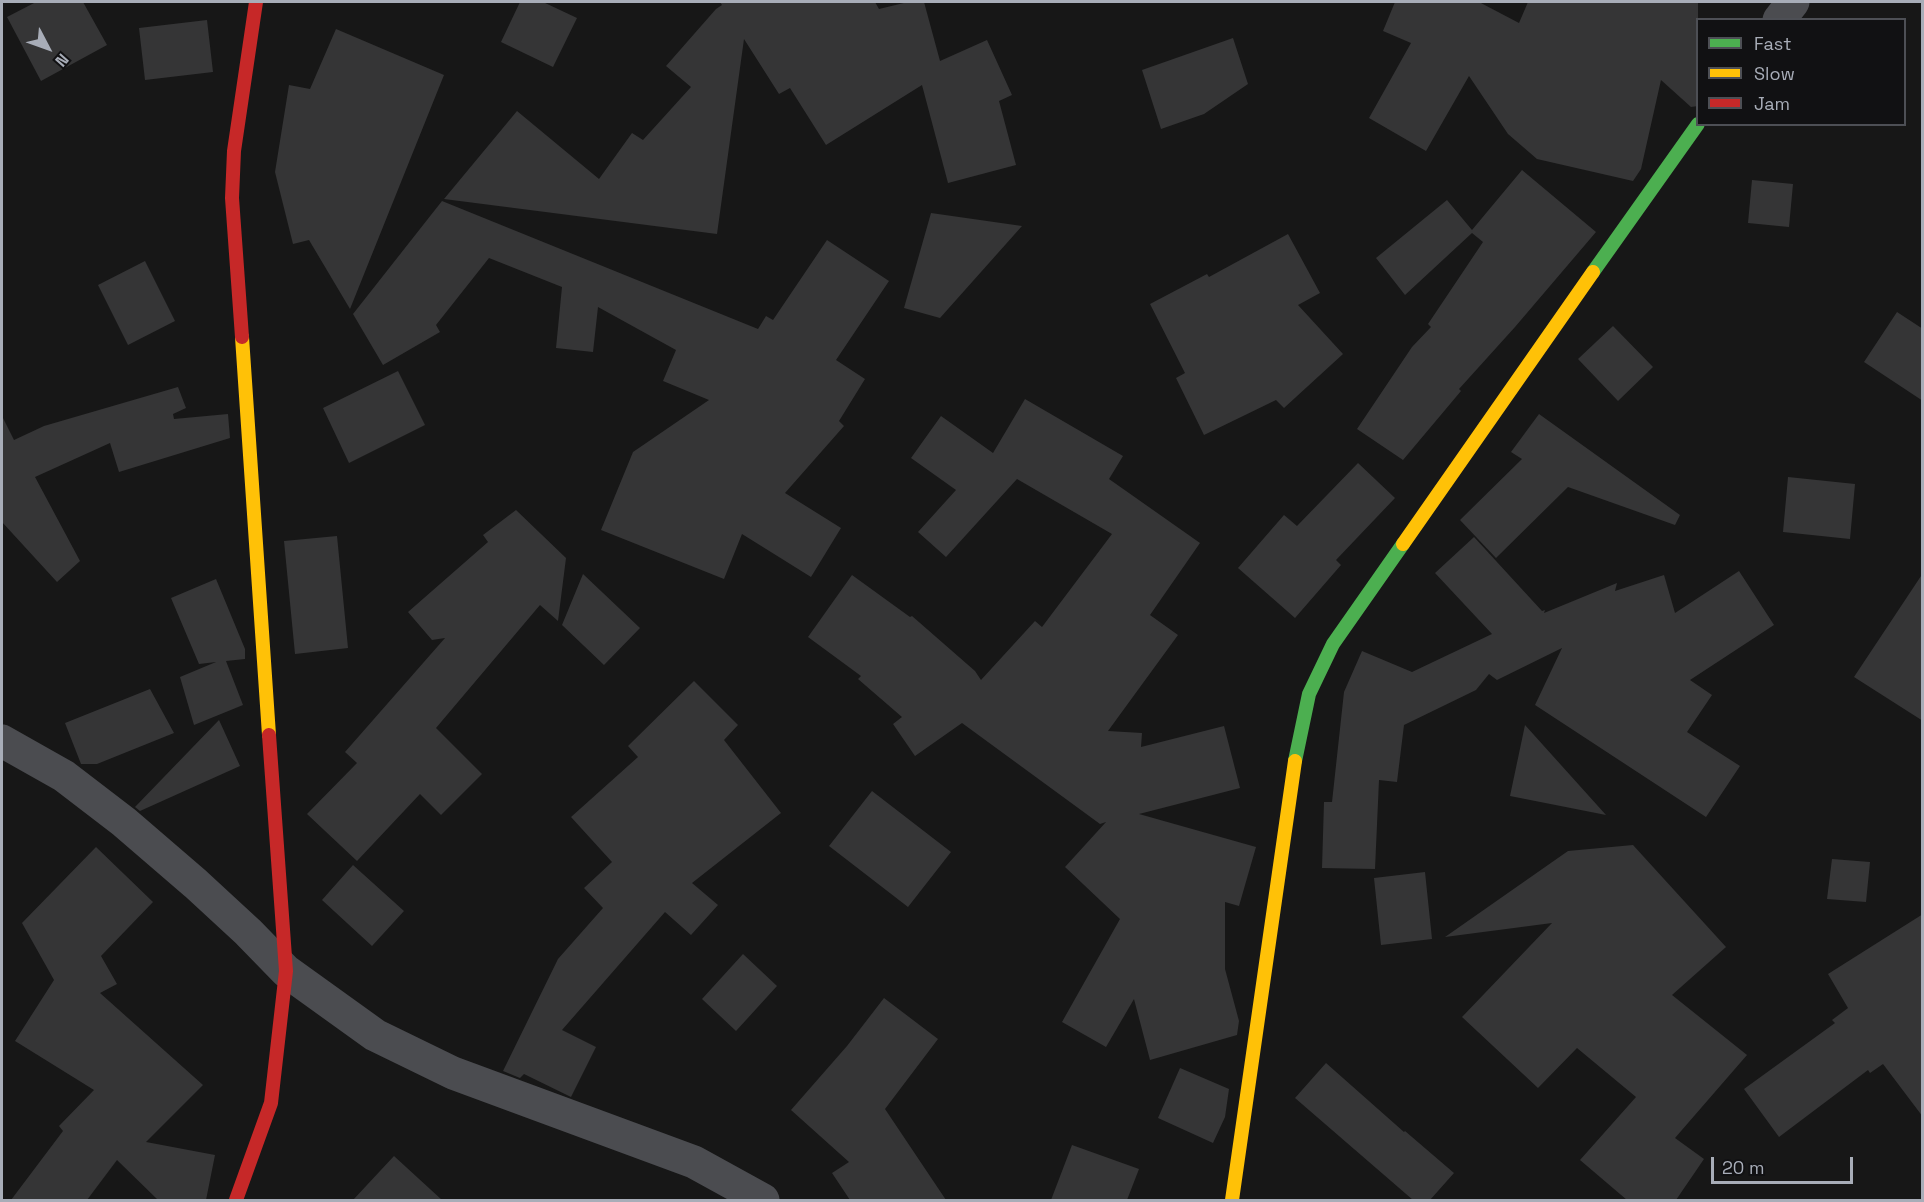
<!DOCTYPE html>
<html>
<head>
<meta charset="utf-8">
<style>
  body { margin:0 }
  #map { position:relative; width:1924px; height:1202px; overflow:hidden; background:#171717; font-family:"Space Grotesk",sans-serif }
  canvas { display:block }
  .frame { position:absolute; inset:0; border:3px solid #a8adb8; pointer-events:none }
  .legend { position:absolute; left:1696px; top:18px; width:210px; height:108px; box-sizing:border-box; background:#111113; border:2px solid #4d4f55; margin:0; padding:8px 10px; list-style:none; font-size:18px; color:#a8adb8 }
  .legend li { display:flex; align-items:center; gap:12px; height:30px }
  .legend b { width:30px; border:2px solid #4d4f55 }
  .north { position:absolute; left:18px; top:18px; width:60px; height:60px; -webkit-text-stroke:4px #111113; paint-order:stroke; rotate:131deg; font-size:16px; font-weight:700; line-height:24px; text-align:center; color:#a8adb8 }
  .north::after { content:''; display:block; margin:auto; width:21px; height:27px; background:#a8adb8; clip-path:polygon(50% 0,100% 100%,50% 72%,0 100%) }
  .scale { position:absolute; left:1711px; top:1157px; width:142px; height:27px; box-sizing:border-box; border:3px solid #a8adb8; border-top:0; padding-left:8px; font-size:18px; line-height:21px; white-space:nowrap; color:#a8adb8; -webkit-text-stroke:4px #111113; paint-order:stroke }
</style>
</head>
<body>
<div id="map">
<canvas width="1924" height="1202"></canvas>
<div class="frame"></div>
<ul class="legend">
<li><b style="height:8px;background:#4caf50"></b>Fast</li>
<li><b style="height:8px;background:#ffc107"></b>Slow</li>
<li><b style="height:8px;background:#c62828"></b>Jam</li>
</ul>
<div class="north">N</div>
<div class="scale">20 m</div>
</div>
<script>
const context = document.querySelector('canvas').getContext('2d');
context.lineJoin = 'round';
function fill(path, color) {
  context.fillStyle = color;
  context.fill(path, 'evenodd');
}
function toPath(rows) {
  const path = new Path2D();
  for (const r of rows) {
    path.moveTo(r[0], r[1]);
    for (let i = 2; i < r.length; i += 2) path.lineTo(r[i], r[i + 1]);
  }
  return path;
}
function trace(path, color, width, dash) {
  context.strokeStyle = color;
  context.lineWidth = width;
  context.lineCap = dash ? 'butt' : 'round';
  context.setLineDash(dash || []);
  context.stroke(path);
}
fill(toPath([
  [36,2,83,2,107,45,41,81,7,17],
  [520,2,543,2,577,18,553,67,501,42],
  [720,2,875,2,879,9,908,2,924,2,940,61,987,40,1012,95,999,101,1016,165,948,183,922,85,826,145,790,88,779,94,744,39,717,234,444,199,517,111,599,179,632,133,643,140,691,87,666,66,716,9,722,5],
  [1395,2,1479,2,1519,23,1528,2,1698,2,1698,106,1691,107,1661,80,1641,169,1633,181,1537,159,1508,134,1469,76,1426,151,1369,118,1411,43,1383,31],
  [207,20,213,72,145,80,139,28],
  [336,29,444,75,350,309,309,240,293,244,275,172,289,85,310,89],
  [1233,38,1248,84,1204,114,1161,129,1142,70],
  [1522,170,1596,232,1515,327,1459,389,1461,391,1403,460,1357,429,1412,347,1431,327,1428,324,1483,242,1472,233,1405,295,1376,258,1447,200,1472,230],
  [1752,180,1793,184,1789,227,1748,223],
  [442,201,758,329,766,316,773,320,827,240,889,281,836,360,865,379,839,421,844,426,785,493,841,528,811,577,742,534,724,579,601,530,633,452,709,400,663,381,676,350,598,307,593,352,556,348,562,287,489,258,436,325,440,332,383,365,353,314],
  [931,213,1022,226,940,318,904,308],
  [1288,234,1320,293,1298,305,1343,354,1284,408,1276,400,1204,435,1176,378,1185,373,1150,304,1207,274,1209,277],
  [145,261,175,321,128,345,98,285],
  [1897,312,1923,329,1923,401,1864,362],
  [1613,326,1653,367,1618,401,1578,359],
  [398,371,425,425,349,463,323,408],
  [178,387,186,408,173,414,174,419,228,414,230,438,119,472,110,443,35,477,80,561,57,582,2,522,2,416,14,440,44,426],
  [1025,399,1123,456,1109,479,1200,543,1150,615,1178,635,1108,731,1142,733,1141,747,1224,726,1240,788,1139,814,1256,847,1239,906,1225,902,1225,969,1239,1021,1237,1035,1150,1060,1134,999,1106,1047,1062,1022,1120,919,1065,867,1106,822,1100,824,962,723,915,756,893,724,902,717,858,679,861,676,808,637,852,575,910,617,912,616,975,671,981,680,1035,621,1042,627,1112,534,1017,479,946,557,918,532,956,490,911,458,941,416,993,453],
  [1539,414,1680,515,1675,525,1568,487,1496,558,1460,520,1522,459,1511,452],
  [1358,463,1395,498,1336,560,1341,565,1295,618,1238,568,1284,515,1297,526],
  [1788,477,1855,484,1850,539,1783,532],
  [516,510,566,558,558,621,540,605,436,728,482,774,441,815,420,794,357,861,307,814,357,763,345,752,445,638,432,640,408,612,488,542,483,535],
  [337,536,348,648,295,654,284,541],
  [1474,537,1542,611,1545,610,1544,613,1617,583,1615,591,1664,575,1675,613,1739,571,1774,625,1690,680,1712,695,1687,732,1740,766,1706,817,1535,705,1562,648,1497,680,1489,674,1476,690,1404,725,1397,782,1379,780,1375,869,1322,868,1324,802,1332,802,1344,692,1362,651,1412,672,1492,634,1435,573],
  [1923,573,1923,721,1854,677],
  [583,574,640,628,604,665,562,625],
  [216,579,245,649,245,659,226,661,243,705,194,725,180,677,216,662,199,664,171,598],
  [694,681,738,725,724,740,781,813,692,883,718,905,691,935,665,912,562,1030,596,1047,571,1097,524,1074,520,1078,503,1071,558,959,603,908,584,888,612,862,571,817,638,757,628,746],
  [150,689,174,733,97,764,81,764,65,723],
  [219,720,240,766,140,811,135,807],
  [1525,725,1606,815,1510,796],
  [872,791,951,852,908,907,829,846],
  [1633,845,1726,947,1672,995,1747,1055,1675,1138,1704,1159,1676,1200,1627,1200,1580,1160,1636,1097,1577,1048,1538,1088,1462,1017,1552,923,1445,937,1568,851],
  [96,847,153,902,101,956,117,984,100,993,203,1085,146,1142,215,1155,206,1200,158,1200,117,1160,87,1200,11,1200,63,1131,59,1126,94,1090,15,1041,54,980,22,923],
  [1832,859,1870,862,1866,902,1827,899],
  [353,865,404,911,372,946,322,900],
  [1425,872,1432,939,1381,945,1374,878],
  [1923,914,1923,1117,1883,1064,1870,1073,1868,1070,1779,1137,1744,1089,1835,1023,1832,1020,1848,1008,1828,974],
  [743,954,777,986,736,1031,702,999],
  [884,998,938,1039,885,1109,946,1200,850,1200,832,1173,849,1162,791,1110,847,1046],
  [1326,1063,1404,1132,1405,1131,1454,1173,1430,1200,1413,1200,1295,1098],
  [1180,1068,1229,1089,1225,1117,1213,1143,1158,1118],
  [1072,1145,1139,1169,1127,1200,1051,1200],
  [394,1156,442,1200,353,1200]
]), '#353536');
trace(toPath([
  [1779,20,1793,2],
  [2,741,64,776,124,822,196,884,248,932,286,971,375,1035,453,1073,694,1162,763,1200]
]), '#4b4c50', 33);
trace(toPath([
  [1593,272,1698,124],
  [1295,761,1309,694,1333,644,1403,544]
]), '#4caf50', 14);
trace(toPath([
  [242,337,269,735],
  [1403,544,1593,272],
  [1232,1200,1295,761]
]), '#ffc107', 14);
trace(toPath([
  [242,337,232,198,234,151,256,2],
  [236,1200,271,1103,286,971,269,735]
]), '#c62828', 14);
</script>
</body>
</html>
